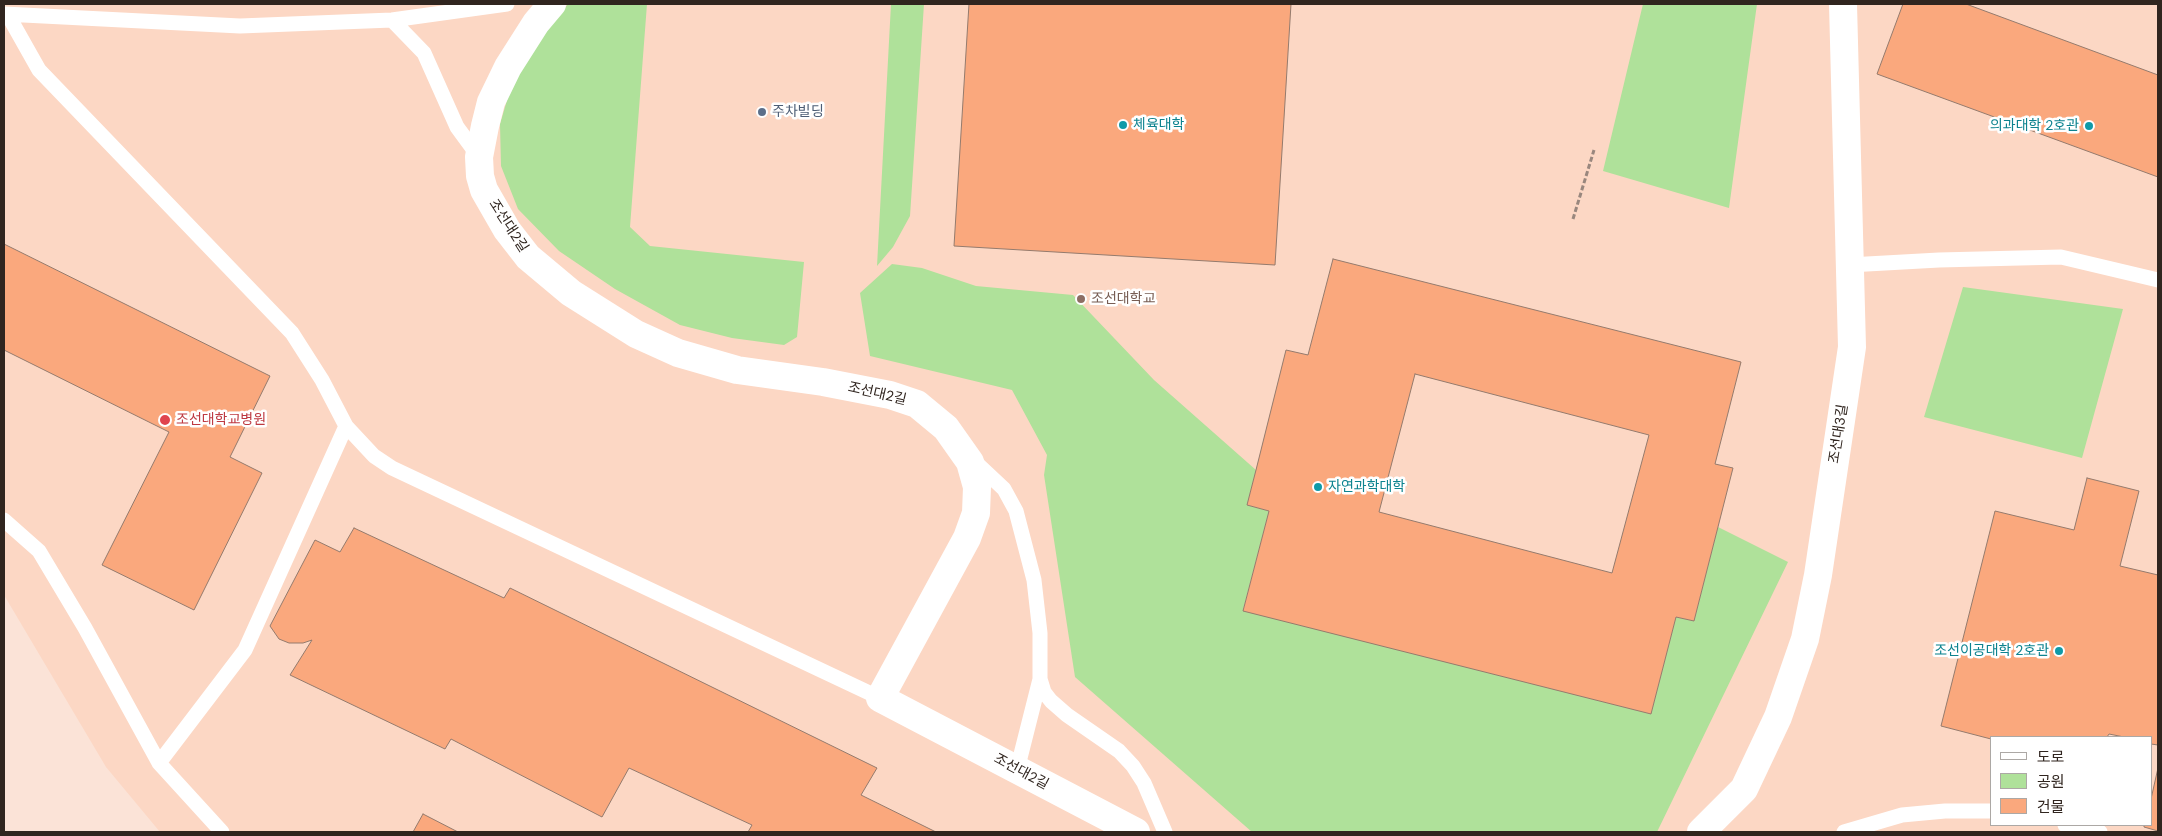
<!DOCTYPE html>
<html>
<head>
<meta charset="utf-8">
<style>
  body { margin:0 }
  #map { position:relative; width:2162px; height:836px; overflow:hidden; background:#fbe3d7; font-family:"DM Sans","Noto Sans KR",sans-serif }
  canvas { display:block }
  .frame { position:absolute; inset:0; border:5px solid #30251f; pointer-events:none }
  .legend { position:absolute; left:1990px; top:736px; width:162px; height:90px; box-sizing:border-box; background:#fff; border:1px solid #aca8a5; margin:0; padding:6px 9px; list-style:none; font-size:15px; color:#30251f }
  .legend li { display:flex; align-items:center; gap:10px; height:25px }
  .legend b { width:25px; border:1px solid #aca8a5 }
</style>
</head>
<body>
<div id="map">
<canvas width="2162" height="836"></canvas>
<div class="frame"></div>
<ul class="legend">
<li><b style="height:6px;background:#fff"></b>도로</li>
<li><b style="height:14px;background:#afe19a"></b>공원</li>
<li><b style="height:14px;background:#faa87d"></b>건물</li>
</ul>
</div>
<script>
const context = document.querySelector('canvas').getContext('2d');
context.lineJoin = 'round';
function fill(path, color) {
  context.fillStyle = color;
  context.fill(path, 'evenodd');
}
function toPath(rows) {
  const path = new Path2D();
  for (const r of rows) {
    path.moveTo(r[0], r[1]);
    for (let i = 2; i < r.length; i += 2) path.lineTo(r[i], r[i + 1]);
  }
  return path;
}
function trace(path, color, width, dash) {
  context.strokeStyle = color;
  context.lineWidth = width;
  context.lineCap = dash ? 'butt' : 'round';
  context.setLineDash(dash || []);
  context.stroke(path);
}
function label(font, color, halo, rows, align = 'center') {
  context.font = font + ' "DM Sans","Noto Sans KR",sans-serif';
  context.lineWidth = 5;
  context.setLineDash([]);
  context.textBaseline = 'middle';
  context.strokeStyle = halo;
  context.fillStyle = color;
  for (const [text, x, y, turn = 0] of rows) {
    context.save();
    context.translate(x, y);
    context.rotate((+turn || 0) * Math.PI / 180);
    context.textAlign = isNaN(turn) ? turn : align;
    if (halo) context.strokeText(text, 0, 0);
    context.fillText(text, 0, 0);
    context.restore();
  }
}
fill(toPath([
  [4,4,2158,4,2158,832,160,832,106,767,4,595],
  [1991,737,2151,737,2151,825,1991,825]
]), '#fcd7c4');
fill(toPath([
  [568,4,647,4,630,227,650,246,804,262,797,337,784,345,732,338,680,325,615,289,559,251,518,209,501,166,500,124,510,90,537,43],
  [891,4,924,4,910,216,893,247,877,266],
  [1643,4,1757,4,1729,208,1603,171],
  [892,264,922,268,976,286,1073,295,1154,380,1256,470,1247,505,1269,511,1243,610,1651,714,1676,617,1694,621,1718,527,1788,562,1657,832,1252,832,1075,677,1044,475,1047,455,1012,390,870,356,860,293],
  [1963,287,2123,309,2082,458,1924,417]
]), '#afe19a');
const building = toPath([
  [969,4,1291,4,1275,265,954,246,969,4],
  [1903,4,1966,4,2158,75,2158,177,1877,74,1903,4],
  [4,244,270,376,230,457,262,473,194,610,102,565,169,432,4,350,4,244],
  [1333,259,1741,362,1715,464,1733,468,1694,621,1676,617,1651,714,1243,611,1269,511,1247,505,1256,470,1286,350,1308,355,1333,259],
  [1415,374,1649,435,1612,573,1379,512,1415,374],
  [2087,478,2139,491,2120,566,2158,575,2158,745,2151,744,2151,737,2124,737,2109,734,2107,737,1991,739,1941,726,1995,511,2074,530,2087,478],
  [354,528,504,598,510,588,877,768,861,795,936,832,748,832,752,825,629,768,602,817,451,739,445,749,290,675,312,640,303,643,289,643,279,639,270,626,315,540,340,552,354,528],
  [2158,768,2158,831,2144,827,2144,825,2151,825,2151,799,2158,768],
  [423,814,458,832,413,832,423,814]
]);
fill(building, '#faa87d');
trace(building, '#957b6d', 1);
trace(toPath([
  [1573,219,1594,150]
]), '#99877e', 3, [5, 2.5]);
trace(toPath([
  [4,14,240,26,392,20,507,4],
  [8,15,39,70,292,333,322,380,346,426,374,456,392,468,880,698],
  [392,20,424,53,457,127,479,157],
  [1849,265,1939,260,2061,257,2158,280],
  [972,459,1004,489,1016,511,1034,580,1040,633,1040,679,1017,770],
  [4,520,39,551,85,628,159,763,222,832],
  [1040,679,1044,692,1051,701,1067,715,1119,751,1133,766,1144,783,1165,832],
  [159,763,245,650,346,426],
  [2065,825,2100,832],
  [1844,832,1902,815,1945,811,1991,811]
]), '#fff', 15);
trace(toPath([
  [552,4,536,23,508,67,491,102,485,126,479,157,480,176,484,190,507,230,528,257,571,293,636,334,678,353,737,370,823,382,890,395,917,404,946,428,970,462,977,487,976,513,967,538,880,698,1136,832],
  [1701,832,1744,789,1778,717,1805,639,1818,575,1852,347,1843,4]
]), '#fff', 28);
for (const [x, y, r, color] of [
  [762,112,5,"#5c6f8a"],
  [1123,125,5,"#0f9aa8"],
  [2089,126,5,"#0f9aa8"],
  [1081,299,5,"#8d6e63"],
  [165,420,6,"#e0444e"],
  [1318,487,5,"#0f9aa8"],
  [2059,651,5,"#0f9aa8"]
]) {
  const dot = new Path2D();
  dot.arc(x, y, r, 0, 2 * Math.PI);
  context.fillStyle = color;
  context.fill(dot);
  trace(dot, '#fff', 2);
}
label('14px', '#4e5e75', '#fff', [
  ["주차빌딩",772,112]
], 'left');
label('14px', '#0d838f', '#fff', [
  ["체육대학",1133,125],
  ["의과대학 2호관",2079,126,"right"],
  ["자연과학대학",1328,487],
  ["조선이공대학 2호관",2049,651,"right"]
], 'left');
label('14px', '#30251f', '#fff', [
  ["조선대2길",508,226,57],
  ["조선대2길",877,394,13],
  ["조선대3길",1839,434,-81],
  ["조선대2길",1021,772,28]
]);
label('14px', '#785e54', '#fff', [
  ["조선대학교",1091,299]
], 'left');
label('14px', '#be3a42', '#fff', [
  ["조선대학교병원",176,420]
], 'left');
</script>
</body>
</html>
